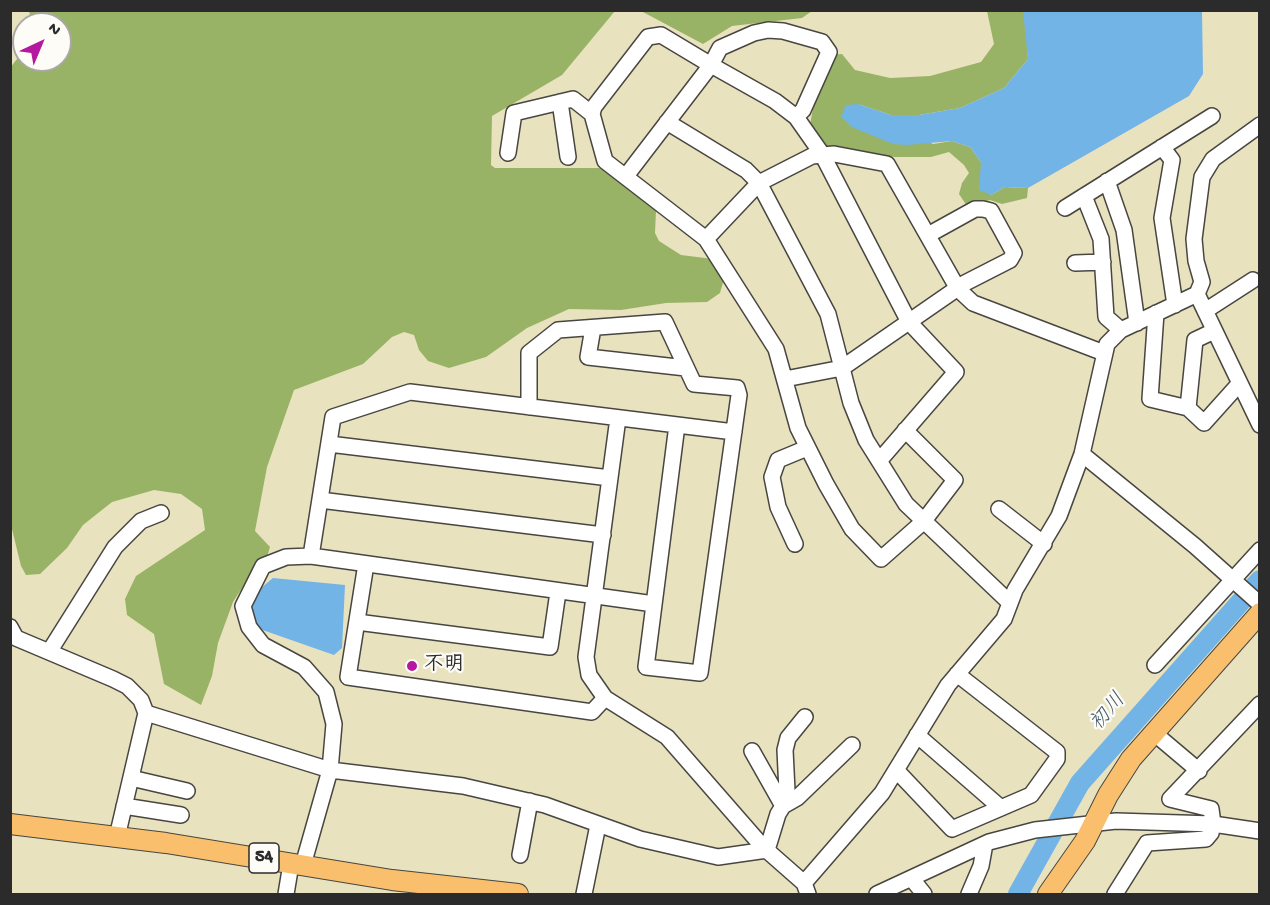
<!DOCTYPE html>
<html>
<head>
<meta charset="utf-8">
<style>
  body { margin:0 }
  #map { position:relative; width:1270px; height:905px; overflow:hidden; background:#e9e2bf; font-family:"Gochi Hand",sans-serif }
  canvas { display:block }
  .frame { position:absolute; inset:0; border:12px solid #2b2b2b; pointer-events:none }
  .north { position:absolute; left:12px; top:12px; width:60px; height:60px; box-sizing:border-box; background:#fdfcf7; border:2px solid #a9a8a5; border-radius:50%; rotate:44deg; font-size:16px; font-weight:700; line-height:24px; text-align:center; color:#2b2b2b }
  .north::after { content:''; display:block; margin:auto; width:21px; height:27px; background:#b5179e; clip-path:polygon(50% 0,100% 100%,50% 72%,0 100%) }
</style>
</head>
<body>
<div id="map">
<canvas width="1270" height="905"></canvas>
<div class="frame"></div>
<div class="north">N</div>
</div>
<script>
const context = document.querySelector('canvas').getContext('2d');
context.lineJoin = 'round';
function fill(path, color) {
  context.fillStyle = color;
  context.fill(path, 'evenodd');
}
function toPath(rows) {
  const path = new Path2D();
  for (const r of rows) {
    path.moveTo(r[0], r[1]);
    for (let i = 2; i < r.length; i += 2) path.lineTo(r[i], r[i + 1]);
  }
  return path;
}
function trace(path, color, width, dash) {
  context.strokeStyle = color;
  context.lineWidth = width;
  context.lineCap = dash ? 'butt' : 'round';
  context.setLineDash(dash || []);
  context.stroke(path);
}
function label(font, color, halo, rows, align = 'center') {
  context.font = font + ' "Gochi Hand","Klee One",sans-serif';
  context.lineWidth = 4.5;
  context.setLineDash([]);
  context.textBaseline = 'middle';
  context.strokeStyle = halo;
  context.fillStyle = color;
  for (const [text, x, y, turn = 0] of rows) {
    context.save();
    context.translate(x, y);
    context.rotate((+turn || 0) * Math.PI / 180);
    context.textAlign = isNaN(turn) ? turn : align;
    if (halo) context.strokeText(text, 0, 0);
    context.fillText(text, 0, 0);
    context.restore();
  }
}
fill(toPath([
  [29,11,615,11,562,75,492,116,491,165,495,168,602,168,656,210,655,233,659,241,681,255,713,259,724,279,720,293,707,302,666,303,621,310,569,309,527,328,486,357,449,368,428,361,419,350,414,335,404,332,392,337,363,364,294,390,267,467,255,531,270,547,267,557,253,571,233,602,218,643,212,676,201,705,164,684,154,634,127,615,125,599,136,576,205,530,202,509,181,494,154,490,112,502,83,525,67,548,40,574,26,575,21,566,10,521,10,68,24,50,24,60,60,60,60,24,32,24],
  [641,11,812,11,802,18,732,26,703,44],
  [987,11,1023,11,1025,13,1028,59,1004,88,960,108,919,115,891,115,858,104,933,144,952,141,970,147,981,162,991,195,1005,187,1028,188,1027,198,1002,204,990,200,967,206,959,194,962,183,969,173,964,165,949,152,931,157,895,157,827,147,818,142,809,131,813,108,831,55,842,54,855,70,890,78,930,76,981,62,994,44]
]), '#98b365');
fill(toPath([
  [1023,11,1202,11,1203,74,1189,96,1028,188,1005,187,991,195,979,190,981,162,970,147,952,141,907,145,893,144,852,127,841,117,846,105,858,104,891,115,919,115,960,108,1004,88,1028,59],
  [273,578,345,585,342,648,334,655,254,627,248,613,250,597]
]), '#73b4e7');
trace(toPath([
  [1018,894,1080,783,1260,580]
]), '#73b4e7', 20);
const minor = toPath([
  [560,102,568,157],
  [592,114,594,107,648,37,661,35,711,65,720,48,754,33,768,30,783,31,822,42,829,52,803,110,796,117],
  [667,122,746,170,759,183,828,314,851,403,866,440,906,504,1009,602],
  [1162,147,1172,160,1162,218,1175,305],
  [508,153,514,113,573,99,592,114,605,161,706,239,776,349,798,428,826,484,852,529,881,559,923,522,955,480,905,430],
  [626,176,711,65,775,101,796,117,822,154,909,322,956,372,879,461],
  [1107,181,1124,230,1137,323],
  [1084,196,1101,239,1106,317,1121,330],
  [1065,208,1212,116],
  [706,239,759,183,812,156,834,154,887,164,958,289,973,303,1104,353],
  [1075,263,1103,262],
  [1197,294,1260,425],
  [1205,311,1253,280],
  [1156,313,1150,399,1188,408,1204,423,1239,384],
  [593,328,588,357,686,368],
  [785,379,842,368,965,283,1010,260,1014,253,991,211,983,209,975,209,928,235],
  [529,407,529,353,558,330,665,322,694,384,737,388,739,395,700,673,646,667,677,425],
  [1188,408,1195,340,1214,331],
  [618,418,586,657,589,675,605,698,667,737,763,847,804,883,808,894],
  [329,444,610,478],
  [1082,454,1195,546,1260,604],
  [320,500,603,535],
  [999,509,1044,544],
  [795,544,778,507,772,477,778,460,807,448],
  [311,556,333,417,410,392,734,432],
  [366,564,348,677,592,712,605,698],
  [357,622,550,647,558,592],
  [10,627,16,638,113,679,127,686,141,700,146,713,117,837],
  [49,652,115,547,141,521,161,513],
  [1155,665,1260,550],
  [146,713,330,770,463,786,545,805,640,839,718,857,767,850,778,814,783,806,797,798,852,745],
  [1154,733,1199,771],
  [917,735,1001,808],
  [752,751,783,806],
  [897,771,952,829,1031,795,1057,759,1057,752,957,674],
  [131,778,187,791],
  [124,806,181,815],
  [783,806,787,791,785,750,788,738,805,717],
  [520,855,530,801],
  [303,865,330,770,334,724,326,692,304,667,263,645,249,627,243,606,263,566,286,557,311,556,654,604],
  [912,879,924,894],
  [804,883,882,793,948,685,1004,619,1015,590,1059,516,1082,454,1107,344,1121,330,1197,294,1202,282,1196,261,1194,239,1202,177,1213,159,1260,125],
  [286,894,291,864],
  [584,894,598,825],
  [877,894,989,842,1035,830,1116,821,1213,824,1260,831],
  [969,894,981,866,985,844],
  [1115,894,1147,843,1206,839,1211,833,1213,824,1211,809,1170,799,1260,704]
]);
const major = toPath([
  [10,824,166,843,392,880,518,894],
  [1048,894,1085,841,1108,795,1131,759,1260,613]
]);
trace(minor, '#484641', 18);
trace(major, '#484641', 22);
trace(minor, '#fff', 15);
trace(major, '#f9bf6d', 20);
for (const [x, y, r, color] of [
  [412,666,6,"#b5179e"]
]) {
  const dot = new Path2D();
  dot.arc(x, y, r, 0, 2 * Math.PI);
  context.fillStyle = color;
  context.fill(dot);
  trace(dot, '#fdfcf7', 2);
}
for (const [x, y, w] of [
  [264,858,30]
]) {
  const box = new Path2D();
  box.roundRect(x - w / 2, y - 15, w, 30, 4.5);
  context.fillStyle = '#fdfcf7';
  context.fill(box);
  trace(box, '#2b2b2b', 1.5);
}
label('bold 18px', '#2b2b2b', null, [
  ["54",264,858]
]);
label('bold 20px', '#2b2b2b', '#fdfcf7', [
  ["不明",424,666]
], 'left');
label('italic 21px', '#445b6d', '#fdfcf7', [
  ["初川",1109,713,-49]
]);
</script>
</body>
</html>
